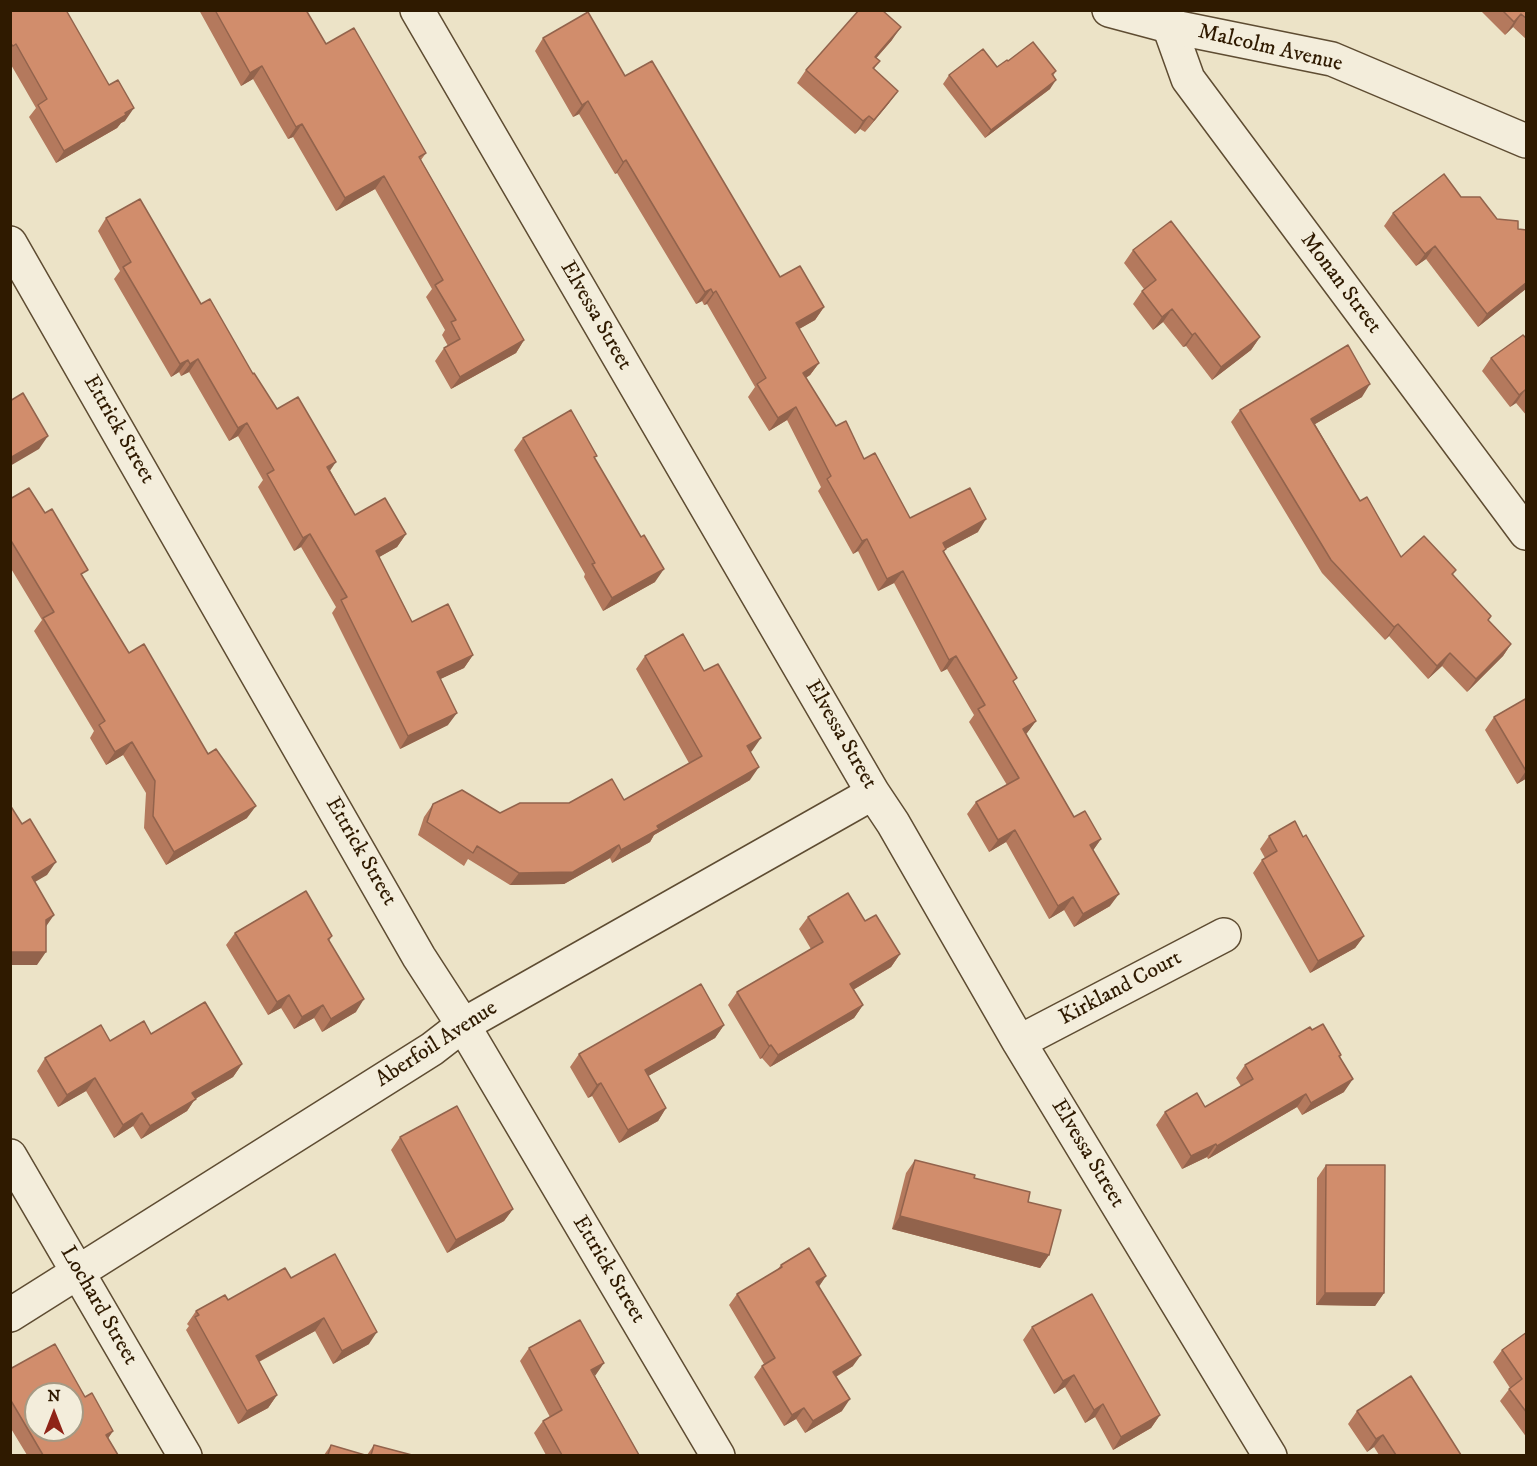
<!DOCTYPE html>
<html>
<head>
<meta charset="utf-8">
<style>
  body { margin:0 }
  #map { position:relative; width:1537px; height:1466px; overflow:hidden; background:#ece3c7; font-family:"IM FELL DW Pica",serif }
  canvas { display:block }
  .frame { position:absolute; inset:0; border:12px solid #2f1a00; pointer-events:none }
  .north { position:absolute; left:24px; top:1382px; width:60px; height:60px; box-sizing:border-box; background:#f3eddb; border:2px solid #a59983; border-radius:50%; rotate:0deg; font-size:16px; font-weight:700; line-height:24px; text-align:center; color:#2f1a00 }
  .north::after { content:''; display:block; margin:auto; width:21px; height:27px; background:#8f2418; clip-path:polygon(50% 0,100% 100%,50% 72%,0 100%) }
</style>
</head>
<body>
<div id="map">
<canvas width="1537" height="1466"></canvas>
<div class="frame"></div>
<div class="north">N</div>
</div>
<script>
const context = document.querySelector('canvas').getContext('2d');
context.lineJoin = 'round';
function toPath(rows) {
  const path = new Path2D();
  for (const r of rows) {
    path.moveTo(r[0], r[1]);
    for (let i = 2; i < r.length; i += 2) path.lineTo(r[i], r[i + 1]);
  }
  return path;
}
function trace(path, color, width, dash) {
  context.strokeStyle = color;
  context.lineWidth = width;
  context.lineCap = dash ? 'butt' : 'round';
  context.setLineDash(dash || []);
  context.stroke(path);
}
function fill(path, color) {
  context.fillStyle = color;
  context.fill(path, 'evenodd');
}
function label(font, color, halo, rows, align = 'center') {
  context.font = font + ' "IM FELL DW Pica",serif';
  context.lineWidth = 6;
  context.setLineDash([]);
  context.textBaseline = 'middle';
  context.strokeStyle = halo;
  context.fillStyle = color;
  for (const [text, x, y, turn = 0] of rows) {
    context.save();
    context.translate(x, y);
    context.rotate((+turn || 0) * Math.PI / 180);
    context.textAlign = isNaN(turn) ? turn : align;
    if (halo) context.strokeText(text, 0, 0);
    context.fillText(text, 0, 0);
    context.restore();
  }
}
const minor = toPath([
  [417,10,873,793,893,823,1019,1042,1270,1456],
  [1169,26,1188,79,1526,533],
  [10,243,419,957,463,1025,718,1456],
  [1019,1042,1224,935],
  [10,1156,185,1456],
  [10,1315,432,1049,463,1025,873,793]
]);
const tertiary = toPath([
  [1109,10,1169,26,1332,59,1526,141]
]);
trace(minor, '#5e4c32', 36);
trace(tertiary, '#5e4c32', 36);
trace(minor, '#f3eddb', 33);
trace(tertiary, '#f3eddb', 33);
fill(toPath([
  [10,10,125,121,121,123,117,128,56,163,29,117,36,108,10,63],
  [199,10,306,10,326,44,426,153,421,160,524,340,516,353,451,389,435,361,444,348,448,346,442,335,445,330,426,297,432,289,375,189,336,211,293,137,288,139,253,79,241,86],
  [1480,10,1527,10,1527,40,1513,27,1505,35],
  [543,38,625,76,780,277,824,307,815,320,799,329,819,363,810,375,806,378,836,426,864,459,910,518,978,532,946,549,944,552,1014,683,1036,721,1026,734,1074,817,1101,839,1093,850,1110,906,1074,927,1064,910,1049,919,1006,842,989,852,967,814,976,802,1007,785,969,722,974,715,947,669,941,672,894,583,878,591,858,551,853,554,818,491,821,487,787,420,769,431,748,397,755,387,707,304,704,305,702,301,696,304,617,173,615,174,579,114,573,117,535,51],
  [892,40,876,58,880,61,874,69,889,103,865,132,860,129,855,134,797,83,806,70],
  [1008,61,1056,71,1053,76,1050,89,985,138,943,84,949,75,997,67],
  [1461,197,1497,219,1518,229,1527,230,1527,288,1478,327,1426,259,1416,266,1384,226,1393,213],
  [106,218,201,304,277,409,330,470,355,515,406,534,397,547,379,557,412,622,473,655,464,668,440,679,448,725,400,749,332,613,336,607,301,547,294,551,258,487,263,480,238,436,229,441,189,372,181,376,179,372,171,377,114,279,120,271,98,231],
  [1133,250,1260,337,1251,350,1212,380,1186,346,1183,347,1163,322,1153,330,1133,304,1142,291,1144,289,1124,263],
  [1527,339,1527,416,1516,403,1510,407,1482,371,1491,358],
  [1362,397,1315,424,1360,501,1401,557,1456,570,1453,574,1488,620,1511,644,1503,656,1467,692,1442,666,1428,679,1389,636,1385,640,1322,573,1231,422,1240,410],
  [523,438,595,459,655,582,603,611,584,577,585,574,514,450],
  [10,499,83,577,129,653,208,754,247,818,166,865,144,828,146,793,123,755,106,765,90,738,94,731,34,631,42,620,10,567],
  [645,656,752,751,750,752,750,780,654,835,650,842,612,863,610,858,564,884,510,885,468,859,464,866,418,835,424,817,433,804,500,813,569,803,624,800,689,763,636,669],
  [1527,698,1527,778,1517,784,1485,730,1494,717],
  [1269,836,1364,936,1355,948,1310,973,1253,873,1262,860,1265,858,1260,849],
  [808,917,865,921,900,954,891,967,853,990,863,1005,854,1018,770,1067,762,1058,760,1059,728,1005,737,992,811,949,799,929],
  [235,933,332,936,329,941,356,1012,322,1032,314,1018,294,1029,281,1008,268,1015,226,945],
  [724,1025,715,1038,648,1076,666,1108,658,1121,619,1143,592,1096,588,1098,570,1067,579,1054],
  [1312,1030,1341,1055,1340,1057,1344,1092,1302,1115,1297,1107,1208,1159,1207,1157,1182,1169,1156,1125,1165,1112,1205,1107,1241,1086,1236,1078,1245,1065],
  [151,1034,242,1064,233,1077,195,1099,187,1111,141,1139,133,1126,114,1138,86,1091,58,1107,37,1071,45,1058,110,1041],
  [400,1137,513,1209,504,1221,447,1253,391,1150],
  [915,1160,974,1178,1028,1202,1049,1255,1040,1268,892,1229,906,1173],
  [1326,1165,1384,1293,1375,1306,1316,1305,1317,1178],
  [781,1265,826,1276,819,1286,853,1366,836,1377,842,1411,805,1433,796,1419,784,1426,754,1377,762,1366,764,1364,729,1305,737,1294,777,1270],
  [291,1278,369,1344,333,1364,315,1331,259,1362,277,1395,268,1408,238,1424,186,1330,189,1326,187,1324,196,1311],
  [1032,1327,1160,1415,1151,1428,1113,1450,1095,1417,1085,1423,1065,1387,1054,1394,1023,1340],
  [1527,1332,1527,1438,1500,1401,1510,1388,1493,1362,1502,1350],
  [529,1348,595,1376,639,1455,546,1455,534,1433,543,1421,550,1417,520,1361],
  [10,1369,85,1397,113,1431,108,1438,118,1455,27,1455,10,1427],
  [1357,1411,1461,1455,1379,1455,1374,1447,1367,1452,1348,1424],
  [331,1445,365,1455,324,1455],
  [374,1445,412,1455,367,1455]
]), '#b4795d');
fill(toPath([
  [1521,14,1513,27,1505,35,1514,22],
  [901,27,892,40,866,70,875,57],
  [262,66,253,79,241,86,250,73],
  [1056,80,1050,89,985,138,991,130],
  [898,91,889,103,865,132,874,120],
  [588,101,579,114,573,117,582,105],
  [134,108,125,121,121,123,117,128,56,163,64,151],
  [869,116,860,129,855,134,863,121],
  [302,124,293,137,288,139,296,127],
  [626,160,617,173,615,174,623,162],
  [384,176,375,189,336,211,345,198],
  [1435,246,1426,259,1416,266,1425,254],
  [1527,282,1527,288,1478,327,1487,314],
  [711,289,702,301,696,304,705,292],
  [716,291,707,304,704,305,713,293],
  [824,307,815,320,787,336,796,323],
  [1172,309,1163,322,1153,330,1162,317],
  [1195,333,1186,346,1183,347,1192,335],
  [1260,337,1251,350,1212,380,1221,367],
  [524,340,516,353,451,389,460,377],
  [198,359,189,372,181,376,190,364],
  [188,360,179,372,171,377,180,364],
  [819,363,810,375,794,385,803,373],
  [1370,384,1362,397,1303,431,1311,419],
  [1525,390,1516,403,1510,407,1519,395],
  [796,407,787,420,769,431,778,418],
  [247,423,238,436,229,441,238,428],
  [48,436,39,449,10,466,10,458],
  [336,462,327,475,327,467],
  [986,519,978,532,934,555,943,543],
  [310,534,301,547,294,551,303,538],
  [406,534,397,547,367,564,376,551],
  [867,539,858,551,853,554,862,541],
  [664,569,655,582,603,611,612,598],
  [903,571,894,583,878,591,887,579],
  [1398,624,1389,636,1385,640,1394,627],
  [1511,644,1503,656,1467,692,1476,679],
  [1450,653,1442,666,1428,679,1437,666],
  [473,655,464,668,428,685,437,672],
  [956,656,947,669,941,672,949,660],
  [457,713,448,725,400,749,408,736],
  [1036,721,1027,733,1014,741,1023,729],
  [761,738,752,751,738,759,747,746],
  [132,742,123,755,106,765,115,752],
  [759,767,750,780,654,835,650,842,612,863,621,850,657,826],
  [1526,771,1527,771,1527,778,1517,784],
  [256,806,247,818,166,865,174,852],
  [1015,830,1006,842,989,852,998,840],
  [1101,839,1092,852,1090,845],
  [619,845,610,858,564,884,510,885,519,873],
  [56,862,47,875,23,889,32,877],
  [1119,894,1110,906,1074,927,1083,914],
  [1073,897,1064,910,1049,919,1058,906],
  [54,915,45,928,46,920],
  [1364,936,1355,948,1310,973,1318,961],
  [10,952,46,952,37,965,10,965],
  [900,954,891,967,841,997,850,984],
  [289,995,281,1008,268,1015,277,1002],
  [364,999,356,1012,322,1032,331,1019],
  [323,1005,314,1018,294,1029,302,1017],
  [863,1005,854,1018,770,1067,778,1055],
  [724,1025,715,1038,636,1083,645,1070],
  [771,1045,762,1058,760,1059,769,1046],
  [242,1064,233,1077,195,1099,187,1111,141,1139,150,1126,192,1093],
  [95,1078,86,1091,58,1107,67,1095],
  [1353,1079,1344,1092,1302,1115,1311,1103],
  [601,1083,592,1096,588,1098,597,1085],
  [1306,1094,1297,1107,1208,1159,1217,1146],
  [666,1108,658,1121,619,1143,628,1130],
  [142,1113,133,1126,114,1138,123,1125],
  [1216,1144,1207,1157,1182,1169,1191,1156],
  [513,1209,504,1221,447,1253,456,1240],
  [900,1216,1049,1255,1040,1268,892,1229],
  [826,1276,818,1288,816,1282],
  [1325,1293,1384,1293,1375,1306,1316,1305],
  [324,1318,315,1331,247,1368,256,1356],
  [377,1332,369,1344,333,1364,342,1351],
  [861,1355,853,1366,825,1383,833,1372],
  [604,1363,595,1376,591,1370],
  [1074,1375,1065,1387,1054,1394,1063,1381],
  [277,1395,268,1408,238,1424,247,1411],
  [850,1399,842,1411,805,1433,813,1421],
  [1103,1404,1095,1417,1085,1423,1094,1410],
  [804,1408,796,1419,784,1426,792,1415],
  [1160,1415,1151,1428,1113,1450,1121,1437],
  [113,1431,105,1443,106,1435],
  [1383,1435,1374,1447,1367,1452,1376,1439]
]), '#92634c');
const building = toPath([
  [10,10,66,10,109,85,118,80,134,108,125,113,126,115,64,151,38,105,47,99,16,44,13,46,10,43,10,10],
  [215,10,306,10,326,44,354,28,426,153,419,157,524,340,460,377,444,348,460,339,451,322,456,320,435,285,443,280,384,176,345,198,302,124,296,127,262,66,250,73,215,10],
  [859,10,882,10,901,27,875,57,880,61,873,68,898,91,874,120,869,116,863,121,806,70,859,10],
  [1502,10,1527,10,1527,19,1521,14,1514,22,1502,10],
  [588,12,625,76,652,61,780,277,800,266,824,307,796,323,819,363,803,373,836,426,846,421,864,459,875,453,910,518,970,488,986,519,943,543,946,549,943,551,1017,678,1013,681,1036,721,1023,729,1074,817,1085,811,1101,839,1090,845,1119,894,1083,914,1073,897,1058,906,1015,830,998,840,976,802,1019,778,978,709,985,705,956,656,949,660,903,571,887,579,867,539,862,541,827,479,831,476,796,407,778,418,757,384,766,378,716,291,713,293,711,289,705,292,626,160,623,162,588,101,582,105,543,38,588,12],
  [1033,42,1056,71,1052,74,1056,80,991,130,949,75,983,49,997,67,1007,60,1008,61,1033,42],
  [1444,174,1461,197,1480,197,1497,219,1518,221,1518,229,1527,230,1527,282,1487,314,1435,246,1425,254,1393,213,1444,174],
  [140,199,201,304,210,299,253,374,254,373,277,409,298,397,336,462,327,467,355,515,385,498,406,534,376,551,412,622,448,604,473,655,437,672,457,713,408,736,341,600,347,597,310,534,303,538,267,474,274,470,247,423,238,428,198,359,190,364,188,360,180,364,123,267,131,262,106,218,140,199],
  [1171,221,1260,337,1221,367,1195,333,1192,335,1172,309,1162,317,1142,291,1156,280,1133,250,1171,221],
  [1523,335,1527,339,1527,392,1525,390,1519,395,1491,358,1523,335],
  [1348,345,1370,384,1311,419,1360,501,1367,497,1401,557,1424,536,1456,570,1452,574,1491,616,1488,620,1511,644,1476,679,1450,653,1437,666,1398,624,1394,627,1331,560,1240,410,1348,345],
  [23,393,48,436,10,458,10,401,23,393],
  [571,410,597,456,594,457,641,537,644,535,664,569,612,598,592,564,595,563,523,438,571,410],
  [29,488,45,513,52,509,88,570,81,574,129,653,144,644,208,754,216,749,256,806,174,852,153,816,155,781,132,742,115,752,99,725,105,721,43,618,54,612,10,539,10,499,29,488],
  [683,634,704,671,718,664,761,738,747,746,759,767,657,826,659,829,621,850,619,845,573,872,519,873,477,846,473,853,427,822,433,804,462,790,500,813,520,803,569,803,612,779,624,800,702,756,645,656,683,634],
  [1527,698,1527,771,1526,771,1494,717,1527,698],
  [10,805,22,824,30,819,56,862,32,877,54,915,46,920,46,952,10,952,10,805],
  [1295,821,1303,837,1306,835,1364,936,1318,961,1262,860,1277,851,1269,836,1295,821],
  [306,891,332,936,328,939,364,999,331,1019,323,1005,302,1017,289,995,277,1002,235,933,306,891],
  [848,893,865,921,876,915,900,954,850,984,863,1005,778,1055,771,1045,769,1046,737,992,823,942,808,917,848,893],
  [701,984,724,1025,645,1070,666,1108,628,1130,601,1083,597,1085,579,1054,701,984],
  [205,1002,242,1064,192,1093,196,1099,150,1126,142,1113,123,1125,95,1078,67,1095,45,1058,101,1025,110,1041,144,1021,151,1034,205,1002],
  [1323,1024,1341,1055,1339,1056,1353,1079,1311,1103,1306,1094,1217,1146,1216,1144,1191,1156,1165,1112,1197,1093,1205,1107,1253,1079,1245,1065,1310,1027,1312,1030,1323,1024],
  [457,1106,513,1209,456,1240,400,1137,457,1106],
  [915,1160,975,1175,974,1178,1030,1192,1028,1202,1061,1210,1049,1255,900,1216,915,1160],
  [1326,1165,1385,1165,1384,1293,1325,1293,1326,1165],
  [809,1248,826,1276,816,1282,861,1355,833,1372,850,1399,813,1421,804,1408,792,1415,762,1366,775,1358,737,1294,782,1267,781,1265,809,1248],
  [335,1254,377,1332,342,1351,324,1318,256,1356,277,1395,247,1411,195,1317,199,1315,196,1311,225,1295,228,1300,285,1268,291,1278,335,1254],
  [1092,1294,1160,1415,1121,1437,1103,1404,1094,1410,1074,1375,1063,1381,1032,1327,1092,1294],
  [580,1320,604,1363,591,1370,639,1455,562,1455,543,1421,562,1410,529,1348,580,1320],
  [1527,1332,1527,1413,1509,1389,1522,1379,1502,1350,1527,1332],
  [55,1344,85,1397,92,1393,113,1431,106,1435,118,1455,43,1455,10,1399,10,1369,55,1344],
  [36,1394,72,1394,72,1430,36,1430,36,1394],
  [1411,1376,1461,1455,1396,1455,1383,1435,1376,1439,1357,1411,1411,1376],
  [331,1445,365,1455,328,1455,331,1445],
  [374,1445,412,1455,371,1455,374,1445]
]);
fill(building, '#d18d6c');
trace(building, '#92634c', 1.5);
label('22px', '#2f1a00', '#f3eddb', [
  ["Malcolm Avenue",1270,49,13],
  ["Monan Street",1340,284,53],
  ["Elvessa Street",595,316,60],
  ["Ettrick Street",118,430,60],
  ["Elvessa Street",840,735,60],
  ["Ettrick Street",360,852,60],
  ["Kirkland Court",1121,989,-28],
  ["Aberfoil Avenue",437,1045,-33],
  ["Elvessa Street",1087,1154,59],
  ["Ettrick Street",608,1270,59],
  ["Lochard Street",98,1306,60]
]);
</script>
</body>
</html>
